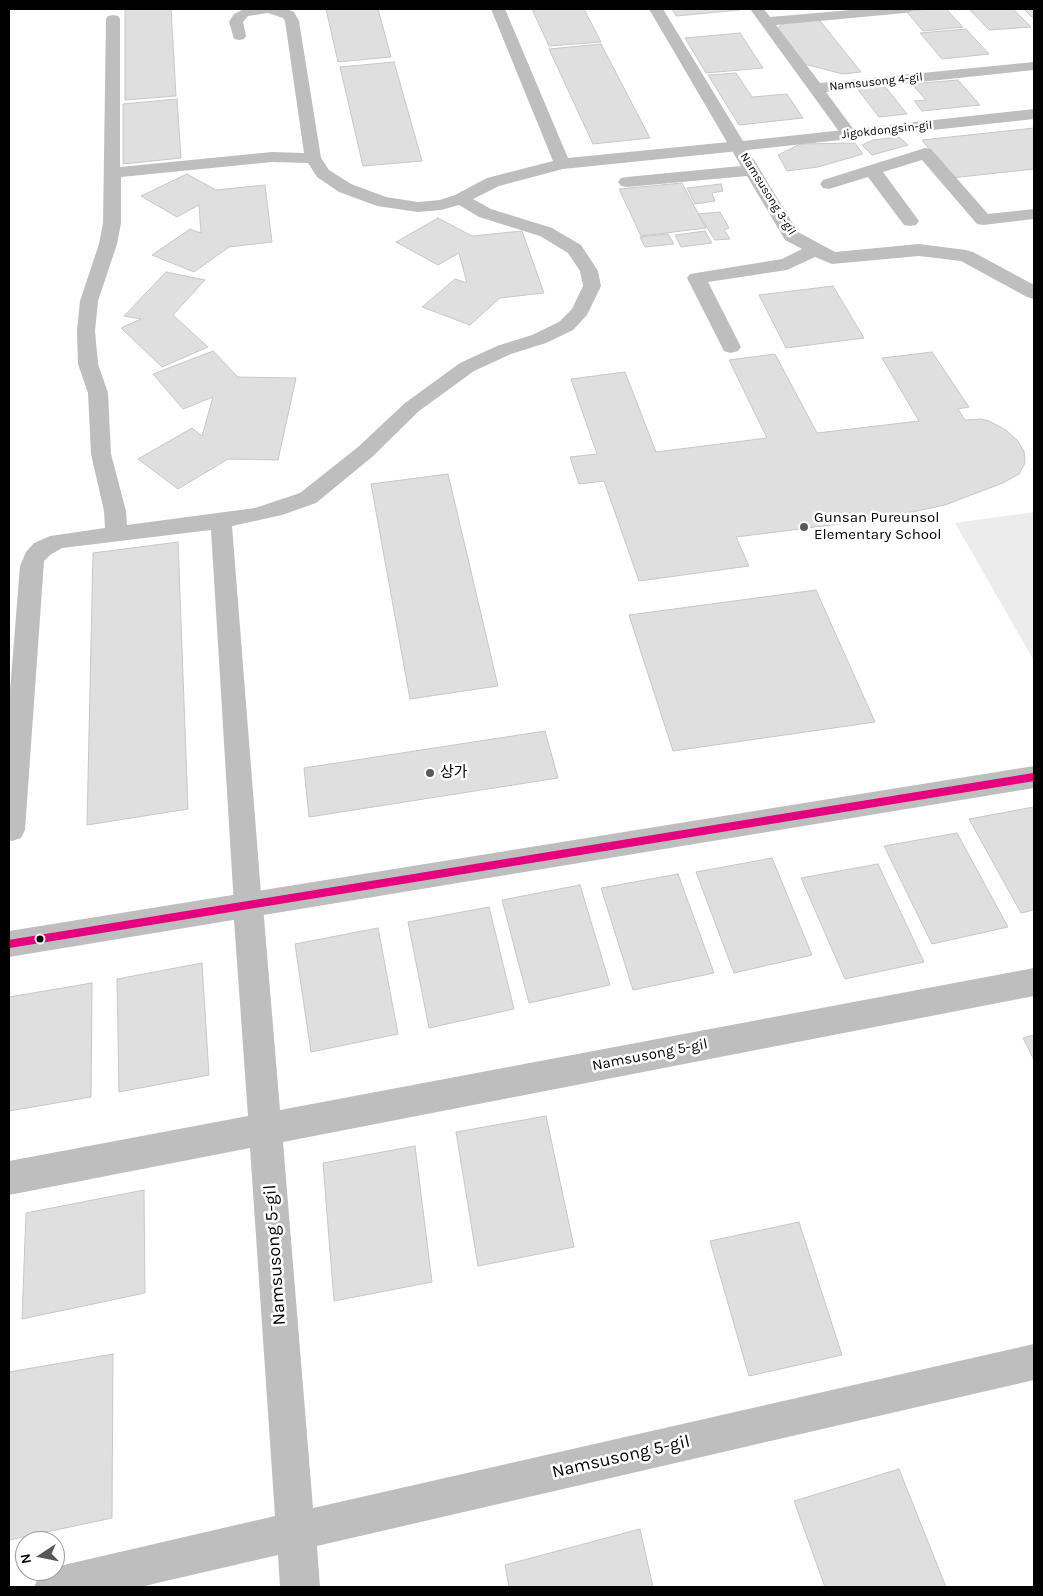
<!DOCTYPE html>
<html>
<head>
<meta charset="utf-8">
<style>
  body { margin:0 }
  #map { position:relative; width:1043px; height:1596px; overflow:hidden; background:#fff; font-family:Karla,sans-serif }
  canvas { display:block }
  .frame { position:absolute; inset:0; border:10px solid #000; pointer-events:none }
  .north { position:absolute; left:15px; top:1531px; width:50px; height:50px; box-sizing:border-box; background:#fff; border:1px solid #999; border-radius:50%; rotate:259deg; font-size:14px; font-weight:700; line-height:20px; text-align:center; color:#000 }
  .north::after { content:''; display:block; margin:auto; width:18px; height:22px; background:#595959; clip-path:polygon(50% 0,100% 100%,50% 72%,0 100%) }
</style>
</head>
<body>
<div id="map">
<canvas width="1043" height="1596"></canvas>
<div class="frame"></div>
<div class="north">N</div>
</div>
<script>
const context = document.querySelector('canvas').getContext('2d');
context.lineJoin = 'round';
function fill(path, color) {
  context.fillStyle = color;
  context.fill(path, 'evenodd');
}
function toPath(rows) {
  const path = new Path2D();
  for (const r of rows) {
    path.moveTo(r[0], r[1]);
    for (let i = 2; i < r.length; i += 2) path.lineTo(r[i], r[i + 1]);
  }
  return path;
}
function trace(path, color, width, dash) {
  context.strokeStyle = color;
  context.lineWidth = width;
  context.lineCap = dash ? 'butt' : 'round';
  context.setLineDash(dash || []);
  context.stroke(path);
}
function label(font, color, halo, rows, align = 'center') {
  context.font = font + ' Karla,"Noto Sans KR",sans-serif';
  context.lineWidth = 5;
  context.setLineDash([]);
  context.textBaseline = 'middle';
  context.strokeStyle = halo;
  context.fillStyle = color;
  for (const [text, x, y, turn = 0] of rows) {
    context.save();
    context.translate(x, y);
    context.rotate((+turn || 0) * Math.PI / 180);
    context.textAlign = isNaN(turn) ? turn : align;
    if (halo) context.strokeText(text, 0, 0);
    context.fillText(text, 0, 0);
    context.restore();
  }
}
fill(toPath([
  [1034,512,1034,661,955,523]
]), '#ececec');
const building = toPath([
  [125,9,171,9,176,96,125,100,125,9],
  [326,9,378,9,391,57,338,62,326,9],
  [532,9,584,9,601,42,549,46,532,9],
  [672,9,739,9,740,10,676,16,672,9],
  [932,9,946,9,963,27,923,31,906,11,932,9],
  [969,9,1013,9,1031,27,989,30,969,9],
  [1024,9,1034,9,1034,19,1024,9],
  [817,17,861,72,843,74,804,64,777,28,789,20,817,17],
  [966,29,989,54,942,59,920,33,966,29],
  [740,33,763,68,706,73,685,38,740,33],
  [601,44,650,138,593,144,549,49,601,44],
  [394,62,422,161,363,166,340,67,394,62],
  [736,73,752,97,787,94,803,118,739,125,708,75,736,73],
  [958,80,980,105,922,111,914,101,926,100,912,84,958,80],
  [883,84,907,114,879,117,856,87,883,84],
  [177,99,181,158,123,164,123,104,177,99],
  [1034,128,1034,169,951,178,922,140,1034,128],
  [899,137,908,145,872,155,862,145,873,140,899,137],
  [855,143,863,154,818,167,787,171,778,155,800,144,855,143],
  [187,174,216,190,265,185,272,242,229,247,194,272,152,255,190,229,201,233,199,205,177,217,141,196,187,174],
  [682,183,706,228,641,236,619,189,682,183],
  [721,184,723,191,712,193,715,201,695,204,687,188,721,184],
  [720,212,729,228,724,230,730,239,715,240,698,214,720,212],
  [438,218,472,236,522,231,544,293,500,298,470,325,422,307,455,279,467,283,459,253,438,265,396,242,438,218],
  [705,231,712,243,681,247,675,235,705,231],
  [668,234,674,244,645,247,640,237,668,234],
  [166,272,205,280,173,315,208,347,162,367,121,328,141,319,124,316,166,272],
  [833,286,864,338,786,348,759,295,833,286],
  [213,351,238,377,296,378,278,460,228,459,178,489,138,459,192,428,202,436,213,397,183,409,153,374,213,351],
  [932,352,969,407,958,409,965,420,981,419,989,421,1006,430,1017,440,1024,451,1025,463,1019,474,1003,483,945,505,917,511,848,523,736,537,749,566,639,581,604,481,579,484,570,457,597,454,571,379,625,372,656,452,767,438,729,360,775,354,817,433,919,421,882,358,932,352],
  [448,474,498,686,410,699,371,484,448,474],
  [178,542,188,809,87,825,93,553,178,542],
  [816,590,875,722,673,751,629,615,816,590],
  [545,731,558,778,309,817,304,768,545,731],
  [1034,807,1034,910,1021,913,969,819,1034,807],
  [957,833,1008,927,932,944,884,846,957,833],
  [772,858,812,955,734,973,696,872,772,858],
  [878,864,924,962,845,979,801,878,878,864],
  [678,874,714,973,633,990,601,888,678,874],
  [580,885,610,985,529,1003,502,900,580,885],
  [489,907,514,1009,429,1028,408,922,489,907],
  [378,928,398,1034,311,1052,295,944,378,928],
  [202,963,209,1075,119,1092,117,979,202,963],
  [92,983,91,1097,9,1111,9,997,92,983],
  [1034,1035,1034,1060,1023,1038,1034,1035],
  [546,1116,574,1247,478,1266,456,1132,546,1116],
  [415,1146,432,1282,334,1301,323,1163,415,1146],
  [144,1190,145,1293,22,1319,26,1213,144,1190],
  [799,1222,842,1355,749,1376,710,1241,799,1222],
  [113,1354,112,1518,9,1540,9,1372,113,1354],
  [899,1469,946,1587,825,1587,794,1501,899,1469],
  [640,1529,653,1587,509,1587,505,1565,640,1529]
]);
fill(building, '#dfdfdf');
trace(building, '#c7c7c7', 1);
fill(toPath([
  [244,9,287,9,294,12,299,21,321,158,329,170,351,184,386,197,418,202,440,200,455,195,487,178,553,161,491,9,505,9,568,158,739,141,745,143,747,146,745,149,739,151,563,169,499,186,473,199,491,209,552,228,581,245,598,271,601,286,587,315,573,330,546,343,511,354,474,371,419,411,372,457,316,503,282,515,232,526,262,906,258,915,248,918,238,915,234,906,211,530,62,548,50,555,44,561,25,830,21,838,12,841,9,840,9,703,20,566,26,552,34,543,50,536,105,528,104,511,91,454,88,393,78,364,77,331,80,301,99,244,103,223,106,19,108,16,113,15,118,16,120,19,120,167,272,152,304,153,285,21,283,18,268,13,248,16,243,22,246,36,244,39,239,40,234,39,229,22,234,14,244,9],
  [272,162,308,163,317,177,339,192,377,206,418,212,441,210,459,205,479,217,540,236,568,253,580,271,583,286,572,309,559,322,532,335,497,346,460,363,405,403,358,447,300,493,255,508,127,525,126,511,111,454,108,393,98,364,95,331,98,301,117,244,121,223,121,177,272,162],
  [750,9,764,9,770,17,863,9,912,9,910,12,905,13,776,25,820,83,1034,62,1034,70,826,92,857,134,855,137,849,139,843,137,750,9]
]), '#bebebe');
fill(toPath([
  [649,9,663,9,743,141,1034,109,1034,119,748,150,798,232,835,252,919,244,966,250,973,252,1034,285,1034,299,1027,297,961,261,919,256,832,264,815,257,787,270,708,282,741,347,738,351,731,353,724,351,687,278,690,274,782,259,802,249,785,240,747,176,627,187,621,186,618,182,621,178,627,177,741,166,649,9],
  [925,148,931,149,988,214,1034,209,1034,219,983,225,977,224,922,160,883,172,919,221,916,225,910,226,904,225,868,177,829,189,823,188,820,184,823,180,925,148],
  [248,893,258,897,263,906,280,1110,1034,968,1034,996,283,1142,313,1508,1034,1344,1034,1380,317,1546,320,1587,280,1587,278,1555,140,1587,34,1587,40,1573,55,1571,55,1567,275,1516,250,1148,9,1195,9,1161,248,1116,233,906,238,897,248,893]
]), '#bebebe');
fill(toPath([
  [1034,766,1034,788,9,957,9,931,1034,766]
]), '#bebebe');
trace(toPath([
  [9,944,1034,777]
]), '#e5007d', 8);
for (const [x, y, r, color] of [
  [804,527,5,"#595959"],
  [430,773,5,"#595959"],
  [40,939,4.5,"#000"]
]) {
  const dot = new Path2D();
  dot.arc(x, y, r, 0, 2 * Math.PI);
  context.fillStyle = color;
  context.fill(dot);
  trace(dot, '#fff', 2);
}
label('12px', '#000', '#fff', [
  ["Namsusong 4-gil",876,82,-6],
  ["Jigokdongsin-gil",887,130,-6],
  ["Namsusong 3-gil",768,194,58]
]);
label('15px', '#000', '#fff', [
  ["Gunsan Pureunsol",814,518],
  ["Elementary School",814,535],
  ["상가",440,773]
], 'left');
label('15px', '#000', '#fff', [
  ["Namsusong 5-gil",650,1055,-11]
]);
label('18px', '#000', '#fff', [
  ["Namsusong 5-gil",275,1255,-94],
  ["Namsusong 5-gil",621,1457,-13]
]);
</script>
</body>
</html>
